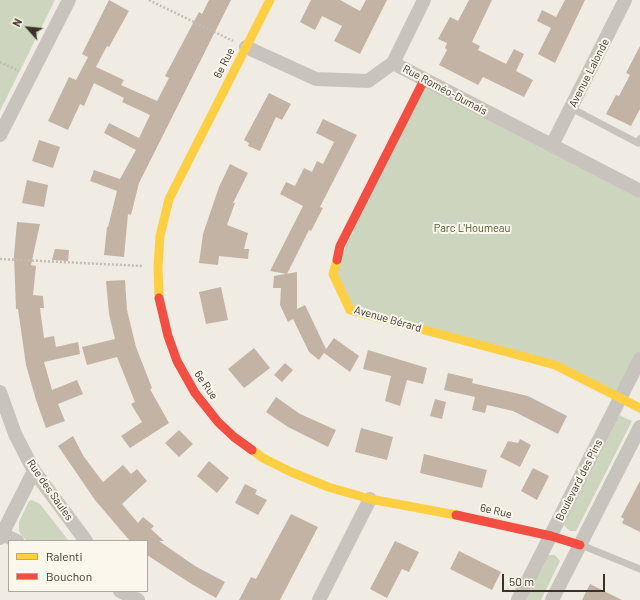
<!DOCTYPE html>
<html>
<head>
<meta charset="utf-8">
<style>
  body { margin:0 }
  #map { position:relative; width:640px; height:600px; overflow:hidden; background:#f0ece4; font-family:Barlow,sans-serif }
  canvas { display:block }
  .legend { position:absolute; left:8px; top:540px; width:140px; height:52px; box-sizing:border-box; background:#fbf7ed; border:1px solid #aea89f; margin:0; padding:5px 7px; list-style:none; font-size:12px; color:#3a322a }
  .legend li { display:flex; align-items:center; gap:8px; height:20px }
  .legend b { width:20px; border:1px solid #aea89f }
  .north { position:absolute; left:8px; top:8px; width:40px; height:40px; -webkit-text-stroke:3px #fbf7ed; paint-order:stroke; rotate:297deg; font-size:11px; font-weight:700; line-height:16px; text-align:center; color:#3a322a }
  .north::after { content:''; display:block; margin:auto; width:14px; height:18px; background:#3a322a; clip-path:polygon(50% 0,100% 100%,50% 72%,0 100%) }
  .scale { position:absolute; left:502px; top:574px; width:103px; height:18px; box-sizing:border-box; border:2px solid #3a322a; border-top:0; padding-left:5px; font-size:12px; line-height:14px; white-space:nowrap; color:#3a322a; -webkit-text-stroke:3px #fbf7ed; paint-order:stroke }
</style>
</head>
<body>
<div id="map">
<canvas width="640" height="600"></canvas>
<ul class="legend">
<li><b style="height:5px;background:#ffcf43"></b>Ralenti</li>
<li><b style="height:5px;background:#f24e42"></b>Bouchon</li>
</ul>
<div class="north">N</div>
<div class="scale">50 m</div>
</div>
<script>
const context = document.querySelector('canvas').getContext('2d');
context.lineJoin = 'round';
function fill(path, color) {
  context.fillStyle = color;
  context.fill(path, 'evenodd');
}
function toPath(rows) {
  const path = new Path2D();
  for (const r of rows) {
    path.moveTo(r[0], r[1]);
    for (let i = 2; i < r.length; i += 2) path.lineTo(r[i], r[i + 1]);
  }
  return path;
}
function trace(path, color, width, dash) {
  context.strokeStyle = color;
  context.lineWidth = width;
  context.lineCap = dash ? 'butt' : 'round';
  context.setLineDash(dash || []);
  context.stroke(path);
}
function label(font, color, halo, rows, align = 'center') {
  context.font = font + ' Barlow,sans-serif';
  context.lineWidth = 4;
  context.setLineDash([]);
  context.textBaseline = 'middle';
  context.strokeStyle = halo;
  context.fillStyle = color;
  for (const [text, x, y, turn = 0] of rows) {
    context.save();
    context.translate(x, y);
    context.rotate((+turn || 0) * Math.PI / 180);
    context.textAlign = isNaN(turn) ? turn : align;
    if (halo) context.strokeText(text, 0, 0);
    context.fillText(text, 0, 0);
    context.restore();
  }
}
fill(toPath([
  [0,0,55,0,0,111],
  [424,80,640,191,640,359,620,399,555,365,350,310,333,274],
  [619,415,632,421,576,531,570,531,565,527,564,523],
  [32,500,40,504,69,541,27,541,22,536,19,531,19,522,29,501],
  [548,555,555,555,560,561,541,600,525,600]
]), '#cdd5be');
fill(toPath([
  [109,0,129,11,109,47,107,46,96,67,124,80,121,85,157,101,169,78,165,76,199,12,202,14,209,0,231,0,139,183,131,215,128,214,124,257,104,255,107,227,108,227,117,191,90,181,94,170,120,179,136,150,104,133,109,123,139,138,150,115,122,102,124,98,94,83,84,106,80,104,68,130,48,121,69,77,76,80,88,57,82,54],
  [311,0,340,0,360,11,366,0,387,0,360,54,334,41,342,26,322,16,315,30,300,22],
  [469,0,492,0,472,42,480,46,478,50,506,64,514,49,524,54,516,71,533,80,524,97,483,77,478,85,439,65,447,50,445,48,447,43,438,39,450,17,458,21],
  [565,0,585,0,555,63,538,54,551,28,537,21,542,10,556,17],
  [640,46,640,109,631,126,606,114,616,95,619,96,630,75,626,73],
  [269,93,291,104,282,120,276,117,260,151,248,146,249,143,244,140],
  [323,119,357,135,320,207,323,208,311,231,309,230,287,274,270,271,303,206,280,194,286,182,295,186,304,168,312,172,317,161,323,164,334,142,316,133],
  [39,140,60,147,53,168,32,161],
  [230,164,248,173,233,203,235,203,227,225,248,233,244,249,249,249,248,259,219,256,218,265,199,263,203,234,219,187],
  [27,180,48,185,44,207,22,203],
  [17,222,40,224,31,265,36,266,33,295,43,296,44,308,40,308,44,338,54,336,56,347,78,342,80,354,44,362,52,390,77,380,83,394,58,404,65,421,46,428,36,400,26,365,18,309,16,309,14,255],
  [55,249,69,250,68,261,52,260],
  [297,272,297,309,305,305,326,349,334,338,359,356,350,372,324,353,319,360,309,352,293,319,288,322,280,305,281,288,273,288,274,276],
  [125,280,127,310,136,347,152,388,150,389,169,423,130,448,121,436,142,422,131,404,135,402,117,357,87,365,82,347,115,339,109,314,106,281],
  [221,287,228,320,206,324,199,292],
  [254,348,270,368,244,388,228,369],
  [368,350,427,368,423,384,407,380,400,406,385,401,391,376,363,369],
  [285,363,293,370,282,382,274,375],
  [448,373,473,379,472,383,528,396,567,416,558,434,513,411,487,405,485,413,472,410,475,397,444,390],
  [276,397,300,414,336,430,328,447,288,427,266,412],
  [435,399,446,402,442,419,430,416],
  [361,428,393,437,387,460,355,452],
  [179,430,193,444,179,457,165,443],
  [73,436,84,457,103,482,123,465,131,474,137,469,147,481,122,504,138,523,143,517,154,526,151,529,164,541,159,541,195,566,225,582,216,598,190,583,147,555,147,541,130,541,95,500,58,446],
  [520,439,531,445,520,467,500,457,508,441,518,443],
  [424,454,487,470,482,488,420,473],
  [209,461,229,478,217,493,197,476],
  [533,468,549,476,537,500,521,491],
  [640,481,640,532,622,523,624,519,621,517],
  [245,484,257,490,255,494,267,500,258,515,235,503],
  [291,514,318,527,280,600,239,600,251,577,256,579],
  [395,541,419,552,409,572,402,569,387,598,370,589],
  [459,551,501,572,492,590,450,569],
  [590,584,622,600,582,600]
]), '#c3b3a5');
trace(toPath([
  [149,0,233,41],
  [0,62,19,71],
  [0,259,143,266]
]), '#c1bcb5', 2.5, [2, 2]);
trace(toPath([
  [571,108,638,143,640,139],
  [581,545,640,569]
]), '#c8c4bd', 7);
trace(toPath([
  [246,47,316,79,368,81,393,63,424,0],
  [393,63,640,191],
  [0,135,69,0],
  [552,145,625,0],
  [0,392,15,434,34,471,86,541],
  [2,534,17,541],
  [0,538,34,471],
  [120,591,138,600],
  [319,600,370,499],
  [518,600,640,359],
  [552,600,640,427]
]), '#c8c4bd', 14);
trace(toPath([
  [337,260,333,274,350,310,555,365,640,408],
  [159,298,158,267,160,236,169,199,270,0],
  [252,450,263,458,291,472,328,487,370,499,456,515]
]), '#ffcf43', 9);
trace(toPath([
  [337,260,340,246,424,80],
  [159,298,168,336,177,361,195,393,218,422,234,437,252,450],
  [456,515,551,536,580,545]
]), '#f24e42', 9);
label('11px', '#3a322a', '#fbf7ed', [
  ["6e Rue",224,63,-63],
  ["Avenue Lalonde",589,73,-63],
  ["Rue Roméo-Dumais",445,90,28],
  ["Avenue Bérard",388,319,16],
  ["6e Rue",206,385,56],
  ["Boulevard des Pins",579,480,-63],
  ["Rue des Saules",50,490,55],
  ["6e Rue",496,511,13]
]);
label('11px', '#41592d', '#fbf7ed', [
  ["Parc L'Houmeau",472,228]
]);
</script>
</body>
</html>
